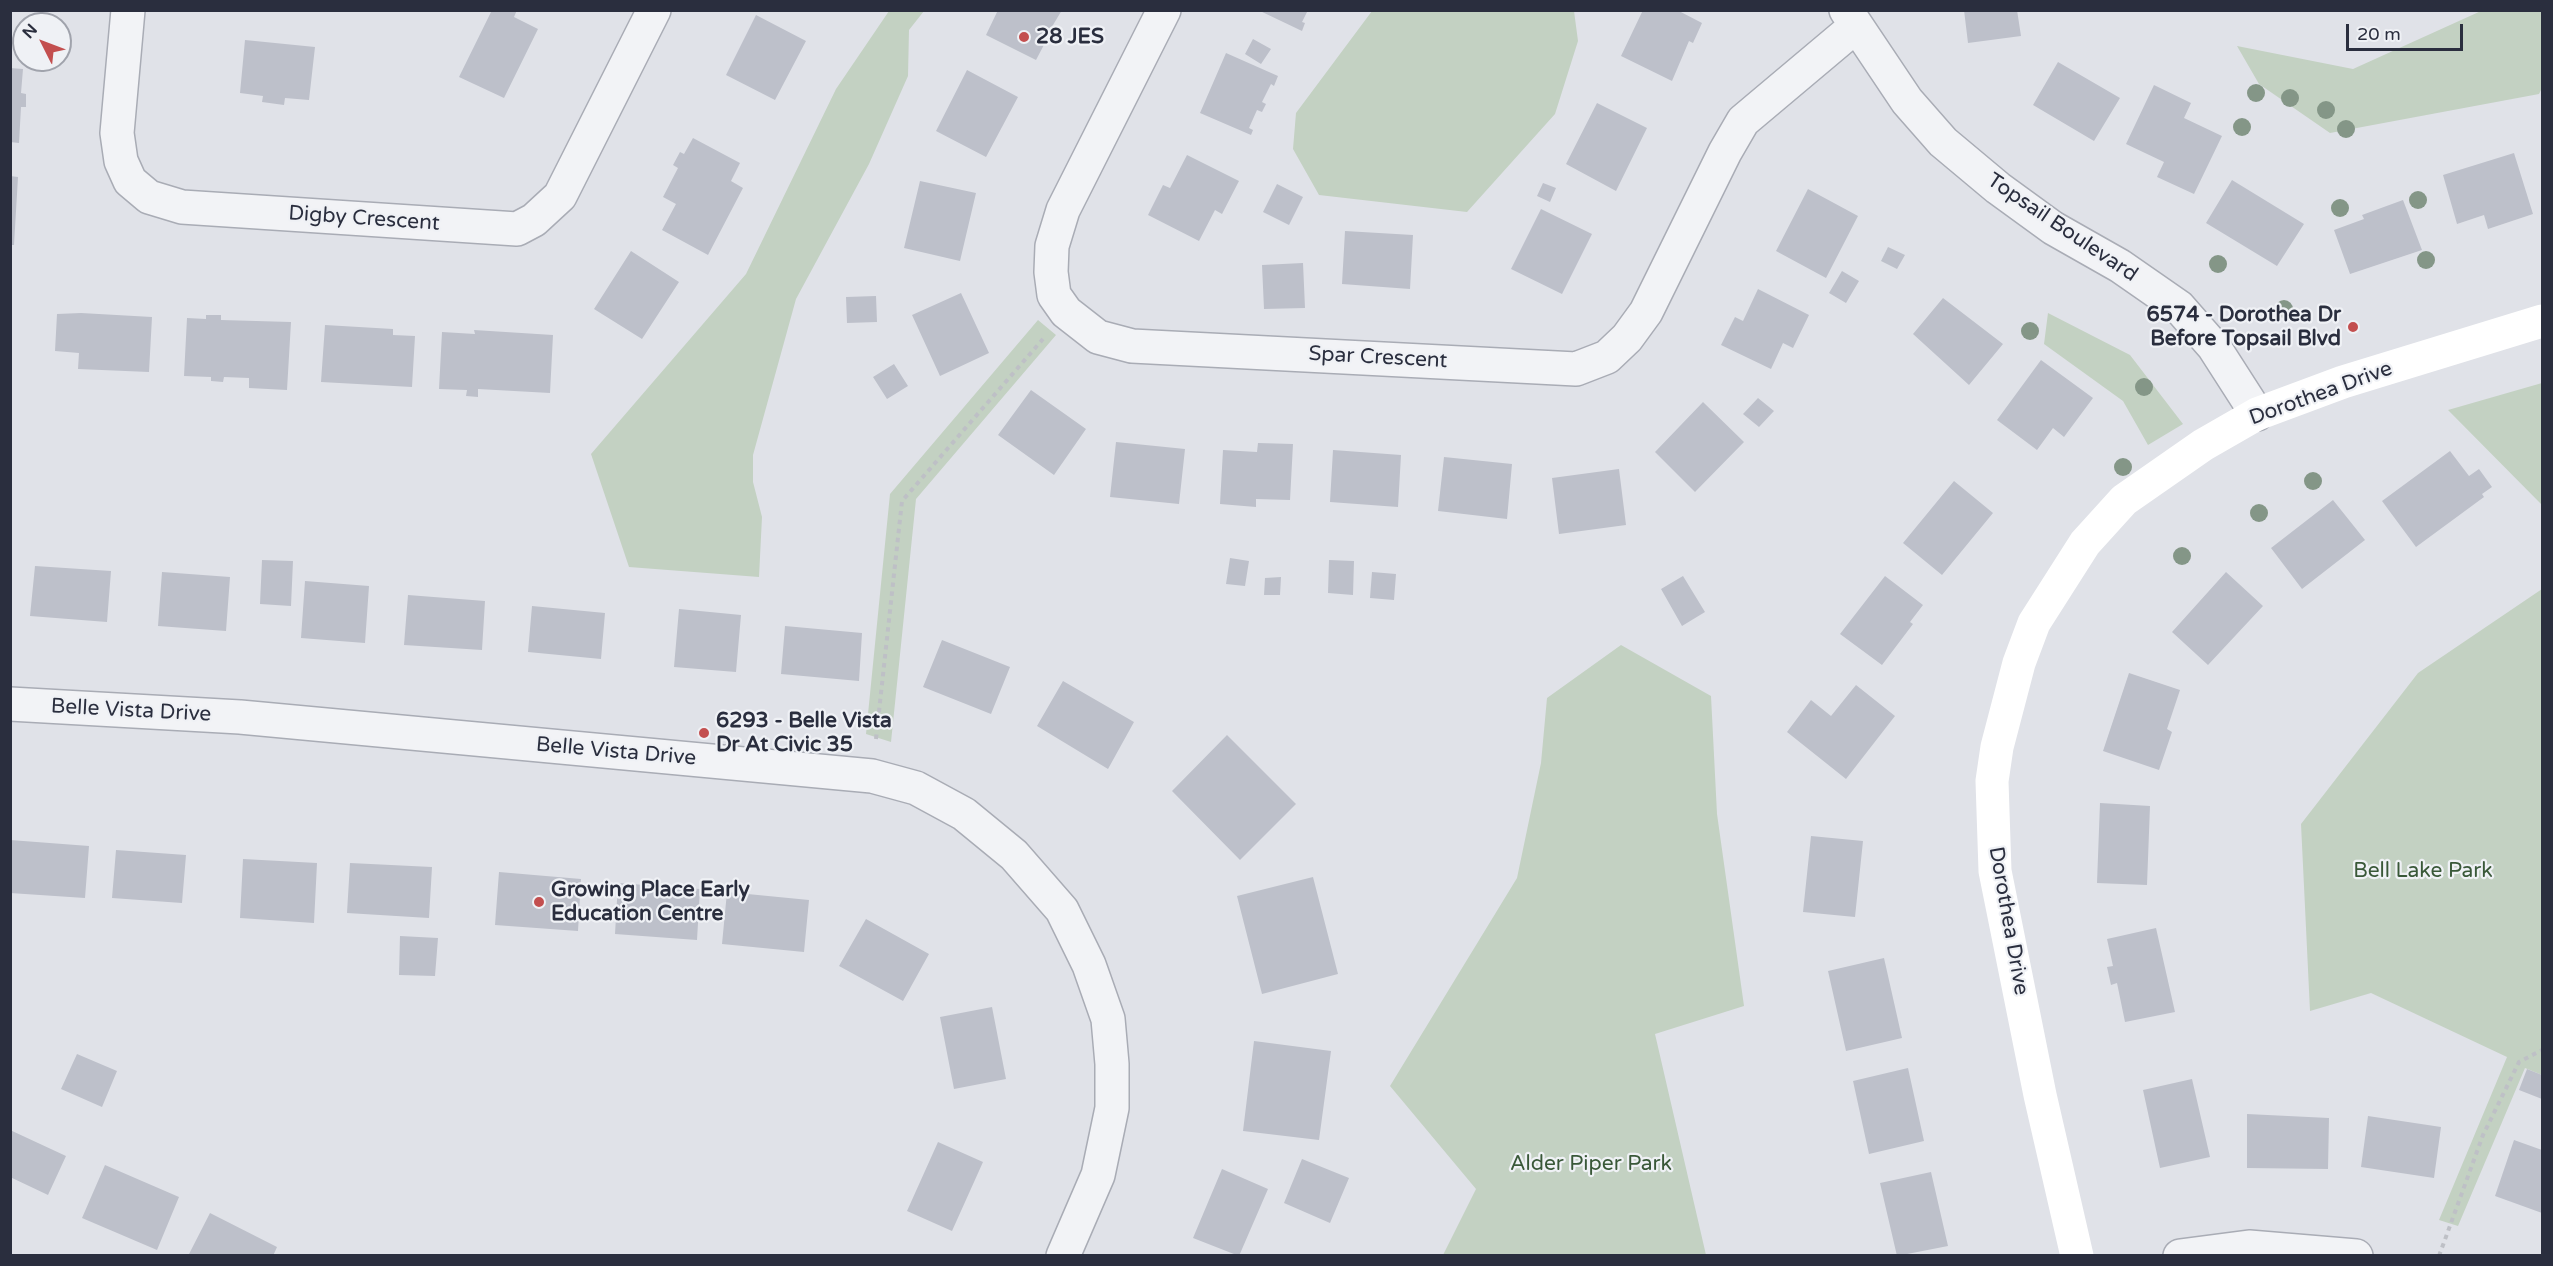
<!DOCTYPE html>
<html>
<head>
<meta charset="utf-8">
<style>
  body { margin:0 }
  #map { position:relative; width:2553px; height:1266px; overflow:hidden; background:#e0e2e8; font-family:"Varela Round",sans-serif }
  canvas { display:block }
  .frame { position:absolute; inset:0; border:12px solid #2a2e3e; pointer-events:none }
  .north { position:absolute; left:12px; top:12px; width:60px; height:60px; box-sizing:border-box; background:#eff1f5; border:2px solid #a0a3ac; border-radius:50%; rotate:312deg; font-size:16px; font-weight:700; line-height:24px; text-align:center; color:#2a2e3e }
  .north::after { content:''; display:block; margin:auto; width:21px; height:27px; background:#c34f4f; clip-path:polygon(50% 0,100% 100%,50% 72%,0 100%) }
  .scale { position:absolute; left:2346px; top:24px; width:117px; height:27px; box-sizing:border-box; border:3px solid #2a2e3e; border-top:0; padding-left:8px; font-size:18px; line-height:21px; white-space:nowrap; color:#2a2e3e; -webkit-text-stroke:4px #eff1f5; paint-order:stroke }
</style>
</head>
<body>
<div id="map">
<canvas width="2553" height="1266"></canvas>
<div class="frame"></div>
<div class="north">N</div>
<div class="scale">20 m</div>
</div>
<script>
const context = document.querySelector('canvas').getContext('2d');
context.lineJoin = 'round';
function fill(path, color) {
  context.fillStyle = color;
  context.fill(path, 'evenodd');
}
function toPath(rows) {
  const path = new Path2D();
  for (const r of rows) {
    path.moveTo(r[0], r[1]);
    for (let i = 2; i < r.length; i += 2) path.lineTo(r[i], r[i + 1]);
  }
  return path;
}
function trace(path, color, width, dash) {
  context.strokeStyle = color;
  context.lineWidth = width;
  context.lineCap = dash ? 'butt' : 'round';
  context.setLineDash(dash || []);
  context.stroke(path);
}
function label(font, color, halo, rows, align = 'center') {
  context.font = font + ' "Varela Round",sans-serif';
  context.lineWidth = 4.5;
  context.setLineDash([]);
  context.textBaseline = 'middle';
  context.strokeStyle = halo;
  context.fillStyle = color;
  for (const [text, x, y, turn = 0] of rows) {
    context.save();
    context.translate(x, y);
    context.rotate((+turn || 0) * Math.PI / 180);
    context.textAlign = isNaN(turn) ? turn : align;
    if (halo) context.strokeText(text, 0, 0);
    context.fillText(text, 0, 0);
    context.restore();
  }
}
fill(toPath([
  [889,11,924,11,909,30,908,76,869,164,796,299,753,455,753,482,762,517,759,577,629,567,591,454,746,274,836,89],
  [1372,11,1574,11,1578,41,1555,114,1467,212,1319,195,1293,149,1296,113],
  [2481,11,2542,11,2542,88,2539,94,2330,133,2259,84,2237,46,2353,69],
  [2048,313,2130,355,2183,424,2148,445,2123,401,2044,344],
  [1038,320,1056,335,916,499,891,742,866,734,890,494],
  [2542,383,2542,505,2448,410],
  [2542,589,2542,1075,2525,1068,2458,1226,2439,1220,2507,1057,2371,993,2310,1011,2301,824,2418,673],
  [1621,645,1711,696,1717,814,1744,1006,1655,1034,1706,1255,1443,1255,1476,1189,1390,1086,1517,878,1541,763,1547,698]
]), '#c3d1c2');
fill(toPath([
  [492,10,517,10,514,17,538,29,504,98,459,77],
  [998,10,1062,10,1044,40,1046,41,1036,60,986,35],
  [1258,10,1308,10,1302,22,1305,23,1302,31],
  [1643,10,1677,10,1702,23,1693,43,1689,41,1672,81,1621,56],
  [1964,10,2017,10,2021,36,1968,43],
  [756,15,806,41,775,100,726,75],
  [1253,39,1271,49,1261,64,1245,54],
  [245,40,315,47,309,100,285,98,284,105,262,102,263,96,240,93],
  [1226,53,1278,76,1274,86,1271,84,1262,102,1266,104,1262,112,1257,110,1249,128,1253,130,1251,135,1200,113],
  [2058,62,2120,98,2094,141,2033,105],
  [10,68,23,69,21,93,26,94,26,107,21,107,19,143,10,142],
  [967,70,1018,97,986,157,936,131],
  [2154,85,2191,103,2184,118,2222,136,2194,194,2157,177,2164,162,2126,144],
  [1597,103,1647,128,1616,191,1566,164],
  [693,138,740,163,731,181,743,188,708,255,662,230,676,204,663,197,678,168,673,165,680,152,684,154],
  [2514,153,2533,214,2488,229,2484,215,2457,224,2443,175],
  [1187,155,1239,181,1222,214,1215,210,1199,241,1148,215,1163,185,1170,188],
  [10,176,18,177,14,245,10,245],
  [2232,180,2304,224,2277,266,2206,223],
  [920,181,976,193,960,261,904,248],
  [1543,183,1556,188,1550,202,1537,196],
  [1277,184,1303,197,1289,225,1263,212],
  [1808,189,1858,216,1826,278,1776,251],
  [2403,200,2422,250,2350,274,2334,230,2364,219,2362,215],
  [1541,209,1592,234,1562,294,1511,269],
  [1345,231,1413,235,1410,289,1342,284],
  [1888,247,1905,255,1897,269,1881,261],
  [631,251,679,282,642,339,594,309],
  [1303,263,1305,308,1264,309,1262,265],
  [1842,271,1859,281,1846,303,1829,293],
  [1758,289,1809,315,1793,348,1783,343,1771,369,1721,345,1735,317,1743,321],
  [961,293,989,353,940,376,912,315],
  [876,296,877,322,847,323,846,297],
  [1943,298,2003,344,1969,385,1913,334],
  [81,313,152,317,149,372,78,369,79,353,55,351,57,314],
  [206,315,221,315,221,320,291,322,287,390,249,388,249,378,224,377,223,382,211,381,211,377,184,376,187,318,206,319],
  [325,325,393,329,393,335,415,336,412,387,321,382],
  [474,330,553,335,550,393,478,389,478,397,466,396,467,390,439,389,442,332,475,334],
  [2041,360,2093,398,2064,437,2053,428,2037,450,1997,420],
  [894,364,908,386,887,399,873,377],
  [1031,390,1086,429,1054,475,998,435],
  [1758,398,1774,411,1759,427,1743,414],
  [1703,402,1744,442,1695,492,1655,452],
  [1116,442,1185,449,1179,504,1110,497],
  [1258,443,1293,444,1290,500,1256,499,1256,507,1220,504,1223,450,1257,452],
  [1333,450,1401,455,1398,507,1330,502],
  [2450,451,2469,476,2479,469,2492,487,2482,494,2484,497,2416,547,2382,501],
  [1444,457,1512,464,1507,519,1438,511],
  [1619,469,1626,525,1559,534,1552,478],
  [1954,481,1993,513,1942,575,1903,543],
  [2333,500,2365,540,2302,589,2271,548],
  [1230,558,1249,561,1245,586,1226,584],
  [262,560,293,561,291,606,260,604],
  [1329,560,1354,561,1353,595,1328,593],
  [35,566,111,571,107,622,30,616],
  [162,572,230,577,226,631,158,626],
  [1372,572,1396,574,1394,600,1370,598],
  [2226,572,2263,606,2208,665,2172,632],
  [1683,576,1705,612,1682,626,1661,589],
  [1885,576,1923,605,1910,622,1913,624,1882,665,1840,634],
  [1281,577,1280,595,1264,595,1265,578],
  [305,581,369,586,365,643,301,638],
  [408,595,485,601,482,650,404,645],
  [532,606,605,613,601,659,528,652],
  [679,609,741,615,736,672,674,667],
  [785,626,862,633,859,681,781,674],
  [942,640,1010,667,991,714,923,687],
  [2129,673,2180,690,2167,729,2172,732,2159,770,2103,751],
  [1063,681,1134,722,1108,769,1037,726],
  [1856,685,1895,716,1846,779,1787,732,1811,700,1831,716],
  [1227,735,1296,804,1240,860,1172,791],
  [2100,803,2150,806,2147,885,2097,883],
  [1811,836,1863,841,1855,917,1803,912],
  [10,840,89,846,85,898,10,893],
  [116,850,186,855,182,903,112,898],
  [243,859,317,863,314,923,240,918],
  [350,863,432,867,429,918,347,913],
  [499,872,581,879,578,931,495,925],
  [1313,877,1338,974,1262,994,1237,896],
  [618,883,700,889,697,940,615,934],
  [727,892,809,900,804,952,722,944],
  [866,919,929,954,903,1001,839,966],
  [2156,928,2175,1012,2125,1022,2117,983,2111,985,2107,967,2113,966,2107,939],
  [400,936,438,938,435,976,399,975],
  [1884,958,1902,1038,1846,1051,1828,971],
  [992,1007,1006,1079,954,1089,940,1017],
  [1254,1041,1331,1051,1319,1140,1243,1131],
  [77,1054,117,1071,102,1107,61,1089],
  [1908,1068,1924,1141,1869,1154,1853,1081],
  [2527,1069,2542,1075,2542,1099,2519,1090],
  [2192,1079,2210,1157,2160,1168,2143,1090],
  [2247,1114,2329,1118,2328,1169,2247,1168],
  [2368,1116,2441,1127,2434,1178,2361,1167],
  [10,1130,66,1156,48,1195,10,1177],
  [2514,1140,2542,1150,2542,1213,2495,1196],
  [938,1142,983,1162,952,1231,907,1211],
  [1302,1159,1349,1178,1330,1223,1284,1203],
  [105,1165,179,1197,157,1250,82,1218],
  [1222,1169,1268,1189,1239,1256,1193,1238],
  [1931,1172,1948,1246,1897,1256,1880,1183],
  [210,1213,277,1247,273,1256,188,1256]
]), '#bdc0ca');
const street = toPath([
  [128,10,117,133,121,161,130,181,149,197,182,207,517,229,534,220,560,196,654,10],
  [1164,10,1063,210,1052,246,1051,272,1054,295,1066,312,1098,337,1132,346,1576,369,1607,357,1627,338,1646,312,1725,152,1743,121,1856,26],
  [1846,10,1907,101,1943,142,1998,188,2053,228,2120,266,2179,307,2214,347,2257,414],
  [10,704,240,717,872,776,916,788,964,814,1014,855,1062,910,1089,965,1108,1019,1112,1064,1112,1108,1098,1175,1063,1256],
  [2180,1256,2249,1247,2356,1256]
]);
trace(street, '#a9acb5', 36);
trace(toPath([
  [876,739,902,501,1043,339],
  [2439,1256,2483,1135,2519,1062,2542,1050]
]), '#bec0c6', 4, [4.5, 4.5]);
trace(street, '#f2f3f6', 33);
trace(toPath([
  [2077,1256,2040,1095,1995,871,1992,781,1997,747,2019,663,2034,623,2085,543,2124,500,2203,445,2257,414,2343,382,2542,321]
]), '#fff', 33);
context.fillStyle = '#849687';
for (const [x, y] of [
  [2256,93],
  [2290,98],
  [2326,110],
  [2242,127],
  [2346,129],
  [2418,200],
  [2340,208],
  [2426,260],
  [2218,264],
  [2284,309],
  [2030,331],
  [2144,387],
  [2123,467],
  [2313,481],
  [2259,513],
  [2182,556]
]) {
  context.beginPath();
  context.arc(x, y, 9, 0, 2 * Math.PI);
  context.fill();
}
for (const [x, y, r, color] of [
  [1024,37,6,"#c34f4f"],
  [2353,327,6,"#c34f4f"],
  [704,733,6,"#c34f4f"],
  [539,902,6,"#c34f4f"]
]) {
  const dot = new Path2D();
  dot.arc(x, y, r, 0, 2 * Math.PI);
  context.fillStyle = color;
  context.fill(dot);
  trace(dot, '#eff1f5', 2);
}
label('bold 21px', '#2a2e3e', '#eff1f5', [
  ["28 JES",1036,37],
  ["6574 - Dorothea Dr",2341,315,"right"],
  ["Before Topsail Blvd",2341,339,"right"],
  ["6293 - Belle Vista",716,721],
  ["Dr At Civic 35",716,745],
  ["Growing Place Early",551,890],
  ["Education Centre",551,914]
], 'left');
label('21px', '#2a2e3e', '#eff1f5', [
  ["Digby Crescent",364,219,4],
  ["Topsail Boulevard",2062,228,34],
  ["Spar Crescent",1378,358,3],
  ["Dorothea Drive",2321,394,-20],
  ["Belle Vista Drive",131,711,3],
  ["Belle Vista Drive",616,752,5],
  ["Dorothea Drive",2008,921,80]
]);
label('21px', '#395838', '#eff1f5', [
  ["Bell Lake Park",2423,871],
  ["Alder Piper Park",1591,1164]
]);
</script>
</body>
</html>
